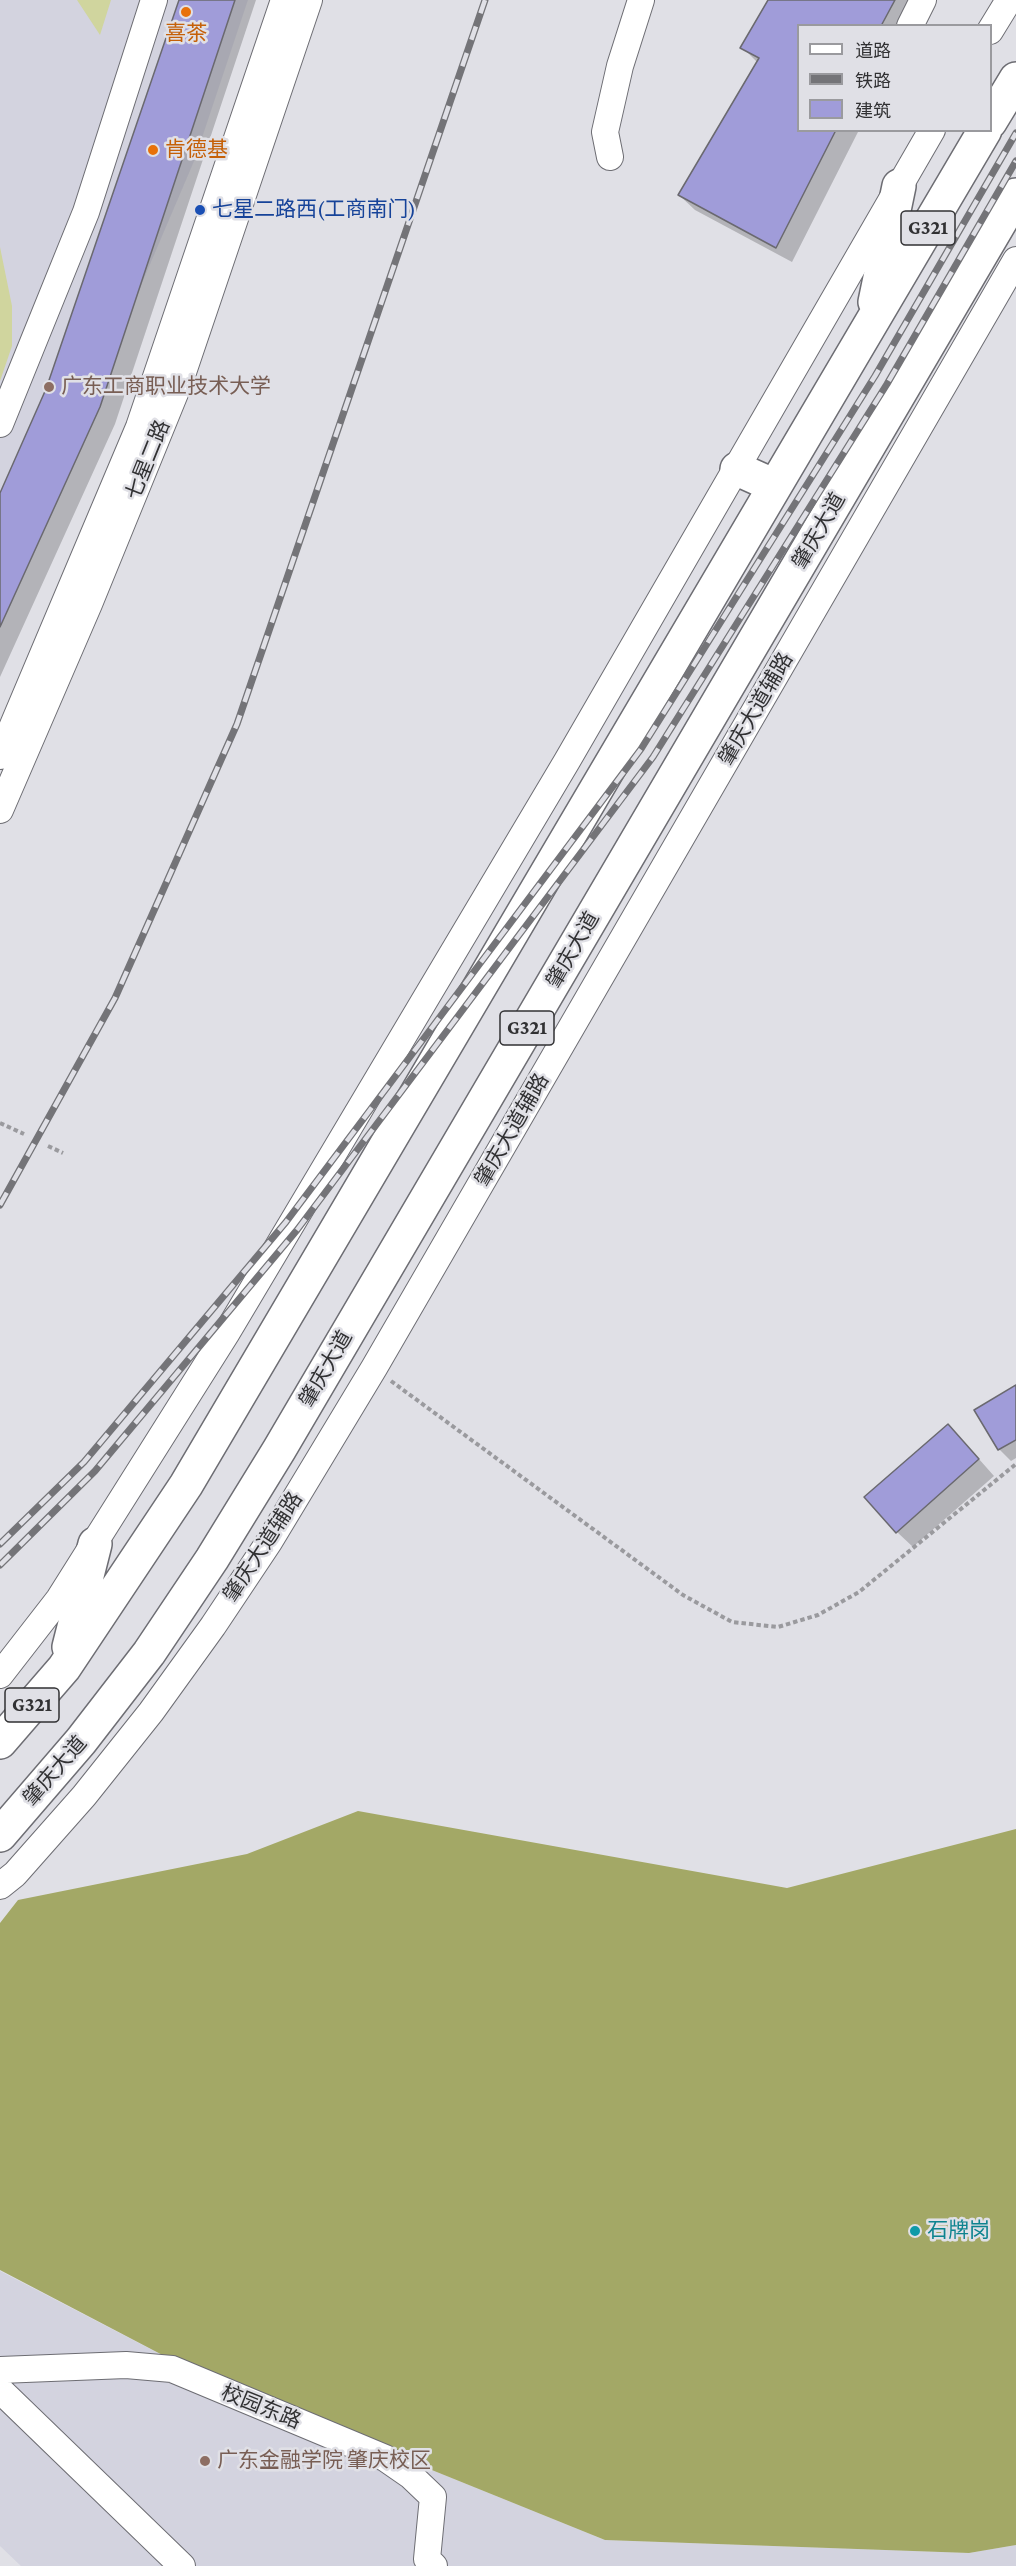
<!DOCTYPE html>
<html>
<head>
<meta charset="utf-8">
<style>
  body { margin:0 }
  #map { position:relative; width:1016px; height:2566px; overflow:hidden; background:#e0e0e6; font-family:"Crimson Pro","Noto Sans SC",serif }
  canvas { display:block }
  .legend { position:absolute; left:797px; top:24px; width:195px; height:108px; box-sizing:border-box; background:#e0e0e6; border:2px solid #9a9a9e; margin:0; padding:8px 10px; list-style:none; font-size:18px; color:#313133 }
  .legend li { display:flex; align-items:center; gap:12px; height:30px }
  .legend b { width:30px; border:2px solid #9a9a9e }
</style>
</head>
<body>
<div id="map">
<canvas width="1016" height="2566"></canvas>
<ul class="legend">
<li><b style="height:8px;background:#fff"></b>道路</li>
<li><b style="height:8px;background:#747478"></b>铁路</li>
<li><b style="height:16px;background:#a09cd9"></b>建筑</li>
</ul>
</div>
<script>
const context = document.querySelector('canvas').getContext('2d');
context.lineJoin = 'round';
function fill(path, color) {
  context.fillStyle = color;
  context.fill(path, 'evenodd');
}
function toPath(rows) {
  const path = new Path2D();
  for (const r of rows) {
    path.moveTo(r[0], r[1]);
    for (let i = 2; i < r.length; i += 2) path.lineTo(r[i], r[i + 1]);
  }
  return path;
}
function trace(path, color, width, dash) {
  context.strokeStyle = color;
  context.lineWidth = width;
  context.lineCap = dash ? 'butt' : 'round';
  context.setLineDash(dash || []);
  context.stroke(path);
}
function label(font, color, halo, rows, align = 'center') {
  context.font = font + ' "Crimson Pro","Noto Sans SC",serif';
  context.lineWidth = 5;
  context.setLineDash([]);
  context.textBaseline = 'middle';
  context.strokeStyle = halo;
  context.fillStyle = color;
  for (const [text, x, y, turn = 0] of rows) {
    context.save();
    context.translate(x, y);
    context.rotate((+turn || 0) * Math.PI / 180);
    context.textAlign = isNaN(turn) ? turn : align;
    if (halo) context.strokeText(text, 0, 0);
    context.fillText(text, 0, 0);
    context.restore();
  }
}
fill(toPath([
  [0,0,248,0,195,159,0,616],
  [0,2271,214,2382,605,2540,969,2553,1016,2545,1016,2566,21,2566,0,2546]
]), '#d3d3df');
fill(toPath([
  [77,0,111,0,100,35],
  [0,247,12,306,12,346,0,381]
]), '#d0d59e');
fill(toPath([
  [358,1811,787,1888,1016,1829,1016,2545,969,2553,605,2540,214,2382,0,2270,0,1923,18,1900,247,1854]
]), '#a3a866');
fill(toPath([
  [180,0,256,0,115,424,0,677,0,497,47,390],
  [770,0,919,0,905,26,798,26,798,130,859,130,792,262,695,210,679,195,758,63,742,47],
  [1016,1387,1016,1458,1011,1461,999,1449],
  [963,1441,994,1476,913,1547,897,1532]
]), '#0003');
const building = toPath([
  [179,0,235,0,100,407,0,627,0,493,46,389,179,0],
  [768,0,895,0,881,26,798,26,798,130,836,130,776,248,678,195,759,58,740,48,768,0],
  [1016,1385,1016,1440,998,1450,974,1410,1016,1385],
  [948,1424,979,1459,896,1533,864,1497,948,1424]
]);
fill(building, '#a09cd9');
trace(building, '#6a696f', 1.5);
const minor = toPath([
  [910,26,923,0],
  [990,31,1009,0],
  [610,157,605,132,620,66,641,0],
  [0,424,86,212,154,0],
  [0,756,139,427,284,0],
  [0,810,89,604,180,381,309,0],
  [0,1675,59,1599,226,1334,567,761,932,130],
  [0,1886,15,1874,84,1796,151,1712,213,1626,269,1542,374,1368,1016,260],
  [0,2370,126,2365,172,2369,385,2458,411,2476,433,2497,427,2559,434,2566],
  [0,2390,182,2566]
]);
const highway = toPath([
  [990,122,1016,79],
  [875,302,899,186],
  [737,469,775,486],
  [69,1647,95,1544],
  [0,1742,64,1668,186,1485,985,130],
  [0,1835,81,1741,149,1653,212,1559,279,1450,1016,195]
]);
trace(minor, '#6d6d73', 28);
trace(highway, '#6d6d73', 36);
trace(toPath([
  [0,1123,24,1134],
  [48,1146,63,1153],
  [391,1381,683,1595,732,1622,778,1627,818,1615,859,1592,1016,1464]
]), '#9a9a9e', 4, [4.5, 3]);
trace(minor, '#fff', 26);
trace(highway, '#fff', 33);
const rail = toPath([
  [0,1205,115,998,237,724,485,0],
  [0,1544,84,1462,286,1222,641,749,875,376,1016,133],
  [0,1565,95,1471,297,1230,653,757,887,384,1016,161]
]);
trace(rail, '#747478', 7);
trace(rail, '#e0e0e6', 4.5, [14]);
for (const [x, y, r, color] of [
  [186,12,6,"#e8710a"],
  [153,150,6,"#e8710a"],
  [200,210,6,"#1a4fb4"],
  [49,387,6,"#8d6e63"],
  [915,2231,6,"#0f9aa8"],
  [205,2461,6,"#8d6e63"]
]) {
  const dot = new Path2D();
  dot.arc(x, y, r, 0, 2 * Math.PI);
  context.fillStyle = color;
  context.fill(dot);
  trace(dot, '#e0e0e6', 2);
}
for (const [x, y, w] of [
  [928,228,54],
  [527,1028,54],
  [32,1705,54]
]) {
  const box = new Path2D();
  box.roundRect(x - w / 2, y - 17, w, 34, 4.5);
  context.fillStyle = '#e0e0e6';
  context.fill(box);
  trace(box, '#313133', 1.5);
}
label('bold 20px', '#313133', null, [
  ["G321",928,228],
  ["G321",527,1028],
  ["G321",32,1705]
]);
label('21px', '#c56008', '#e0e0e6', [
  ["喜茶",186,34],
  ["肯德基",165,150,"left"]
]);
label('21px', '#164399', '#e0e0e6', [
  ["七星二路西(工商南门)",212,210]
], 'left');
label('21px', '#785e54', '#e0e0e6', [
  ["广东工商职业技术大学",61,387],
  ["广东金融学院 肇庆校区",217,2461]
], 'left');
label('21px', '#313133', '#e0e0e6', [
  ["七星二路",148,460,-68],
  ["肇庆大道",819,531,-60],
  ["肇庆大道辅路",756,709,-60],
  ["肇庆大道",573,950,-60],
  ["肇庆大道辅路",512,1130,-60],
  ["肇庆大道",326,1369,-60],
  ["肇庆大道辅路",263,1547,-57],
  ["肇庆大道",55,1771,-49],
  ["校园东路",261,2407,22]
]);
label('21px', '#0d838f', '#e0e0e6', [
  ["石牌岗",927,2231]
], 'left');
</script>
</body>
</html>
